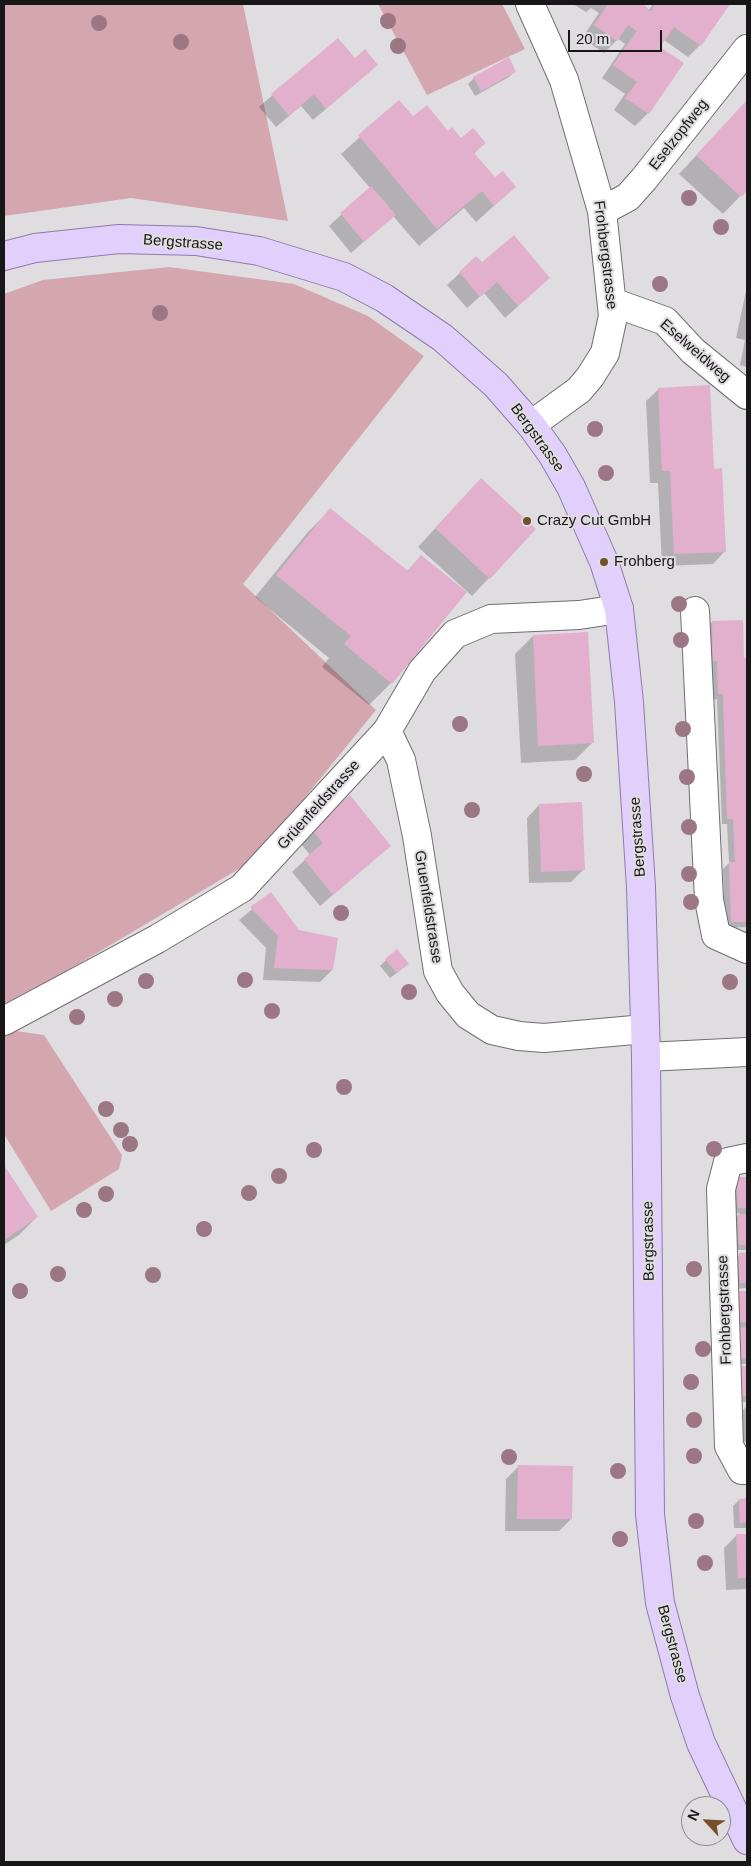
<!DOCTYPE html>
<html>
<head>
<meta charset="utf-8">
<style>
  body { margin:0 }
  #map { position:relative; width:751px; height:1866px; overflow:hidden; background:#e0dde0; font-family:Arial,sans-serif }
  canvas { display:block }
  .frame { position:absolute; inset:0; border:5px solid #181718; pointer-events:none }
  .north { position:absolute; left:681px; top:1796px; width:50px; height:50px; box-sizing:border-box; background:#e0dde0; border:1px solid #908e90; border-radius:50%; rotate:295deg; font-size:14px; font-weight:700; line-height:20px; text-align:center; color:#181718 }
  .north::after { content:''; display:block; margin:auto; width:18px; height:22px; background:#75512b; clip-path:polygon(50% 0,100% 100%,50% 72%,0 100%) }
  .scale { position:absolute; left:568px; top:30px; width:94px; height:22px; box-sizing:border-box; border:2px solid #181718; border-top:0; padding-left:6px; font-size:15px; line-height:18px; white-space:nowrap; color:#181718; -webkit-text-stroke:4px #e0dde0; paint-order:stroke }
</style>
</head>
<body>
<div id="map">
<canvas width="751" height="1866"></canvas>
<div class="frame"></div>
<div class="north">N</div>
<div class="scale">20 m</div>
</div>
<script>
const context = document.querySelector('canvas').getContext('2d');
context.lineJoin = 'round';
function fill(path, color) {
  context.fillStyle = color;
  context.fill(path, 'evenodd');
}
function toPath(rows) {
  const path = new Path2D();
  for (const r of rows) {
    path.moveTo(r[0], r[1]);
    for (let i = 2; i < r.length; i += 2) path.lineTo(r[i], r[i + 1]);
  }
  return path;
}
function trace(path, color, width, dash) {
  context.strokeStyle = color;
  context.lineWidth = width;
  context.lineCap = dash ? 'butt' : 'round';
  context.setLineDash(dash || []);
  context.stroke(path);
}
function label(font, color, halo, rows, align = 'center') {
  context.font = font + ' Arial,sans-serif';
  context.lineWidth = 4;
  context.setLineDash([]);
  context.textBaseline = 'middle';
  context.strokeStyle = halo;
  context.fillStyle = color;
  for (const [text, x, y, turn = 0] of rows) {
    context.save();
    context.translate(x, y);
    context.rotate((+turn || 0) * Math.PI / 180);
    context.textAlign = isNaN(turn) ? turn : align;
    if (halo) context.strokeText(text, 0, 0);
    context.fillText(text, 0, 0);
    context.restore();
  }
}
fill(toPath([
  [4,4,243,4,288,221,131,198,4,216],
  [378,4,502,4,525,49,427,95],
  [169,267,294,284,368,316,424,356,243,584,376,710,254,860,4,1008,4,294,43,280],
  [9,1030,44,1035,122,1155,119,1169,51,1211,4,1134,4,1034]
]), '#d4a6b0');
fill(toPath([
  [573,4,642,4,641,5,648,11,653,4,729,4,700,45,688,57,664,40,659,47,682,64,648,113,635,126,614,110,625,94,602,78,625,44,618,39,604,53,582,38,599,13,591,8,586,12],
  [338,39,355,59,377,65,313,120,301,106,276,127,259,107],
  [515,71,509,77,475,96,468,84,474,78],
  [747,101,747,189,723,214,679,174],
  [399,102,413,118,461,140,484,143,474,154,495,179,515,187,476,222,464,208,419,246,393,216,351,253,329,226,370,188,341,154],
  [476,258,482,264,549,278,505,318,484,293,467,308,447,285],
  [747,286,747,367,740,365,745,340,736,338],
  [659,389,712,470,725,551,713,564,662,566,658,483,650,483,646,401],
  [463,498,489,578,472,596,418,547],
  [330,510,406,572,421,556,391,683,369,705,322,667,329,658,255,597,308,532],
  [712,622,743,659,747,659,747,927,725,928,723,869,729,863,727,824,722,824,717,699,713,700,712,666,707,666,706,629],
  [533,636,593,742,575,760,521,763,515,654],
  [539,805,584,869,571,882,529,883,527,818],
  [311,828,390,846,320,906,292,872,310,855,298,840],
  [271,894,298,931,332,970,320,982,263,980,266,948,239,920],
  [386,960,401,970,390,978,380,966],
  [4,1167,37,1217,19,1235,4,1245],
  [747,1178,747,1250,733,1250,732,1221,740,1213,732,1214,732,1185,738,1179],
  [747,1253,747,1288,734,1289,734,1260,740,1254],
  [734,1292,747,1292,747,1364,729,1364],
  [736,1367,747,1367,747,1402,731,1402],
  [746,1407,747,1442,741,1442,740,1413],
  [518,1467,571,1519,559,1531,505,1531,506,1479],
  [739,1500,747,1500,747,1528,734,1528,733,1506],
  [737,1535,747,1535,747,1589,726,1590,724,1548]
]), '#0003');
fill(toPath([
  [608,4,643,4,651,11,655,4,730,4,701,46,674,27,660,47,684,63,649,114,625,98,637,82,613,65,637,31,628,25,617,41,594,25],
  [338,38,355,58,365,49,378,65,326,109,314,94,289,116,271,94],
  [509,57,516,72,481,91,473,77],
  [399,100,413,116,427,105,448,131,452,127,461,138,473,128,486,143,474,153,495,177,503,171,516,187,494,206,482,191,437,229,358,135],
  [747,100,747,191,741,197,696,155],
  [371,186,396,215,364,242,340,213],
  [514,235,550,278,518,306,497,282,480,297,459,272,476,256,482,262],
  [710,385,714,469,722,468,726,552,674,554,670,471,662,471,658,388],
  [481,478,536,529,490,579,435,528],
  [330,508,408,571,421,555,467,592,392,684,344,644,351,636,276,575],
  [743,620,744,658,747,658,747,922,731,922,729,862,735,862,733,819,727,819,723,694,718,694,717,661,713,661,712,621],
  [588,632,594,743,538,746,533,635],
  [350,795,391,846,333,895,304,859,323,843,310,827],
  [582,802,585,870,541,872,539,804],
  [271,892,299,930,338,938,333,970,274,968,278,936,250,907],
  [397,949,409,964,397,973,385,959],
  [4,1165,38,1217,4,1240],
  [737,1177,747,1177,747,1208,738,1208],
  [738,1214,747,1214,747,1245,739,1245],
  [747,1252,747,1283,740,1283,739,1253],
  [733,1291,747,1291,747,1322,734,1322],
  [747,1327,747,1358,735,1359,734,1328],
  [735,1366,747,1366,747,1396,736,1397],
  [518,1465,573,1466,572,1519,517,1519],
  [747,1498,747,1522,740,1523,739,1499],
  [736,1534,747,1534,747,1578,738,1578]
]), '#e2b0cd');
const minor = toPath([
  [530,4,564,80,602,211,613,316,605,353,590,377,579,390,531,425],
  [602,211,628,197,644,179,747,49],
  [612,302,665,321,693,351,747,395],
  [695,611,709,900,716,935,747,949],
  [387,731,401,760,417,836,438,971,450,993,468,1015,492,1030,519,1036,544,1038,645,1029],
  [4,1021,157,939,242,888,387,731,422,671,455,634,491,619,579,615,619,609],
  [646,1057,747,1052],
  [747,1158,728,1162,721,1189,729,1446,742,1470,747,1470]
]);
const major = toPath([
  [4,256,35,248,119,239,196,241,259,251,344,277,384,298,443,338,496,385,531,425,552,454,571,487,604,562,619,609,629,702,641,887,646,1057,650,1514,660,1603,685,1696,701,1743,747,1840]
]);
trace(minor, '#706e70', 30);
trace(major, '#8d7baa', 30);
trace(minor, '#fff', 28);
trace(major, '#e0d0fb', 28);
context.fillStyle = '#9d7684';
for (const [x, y] of [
  [388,21],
  [99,23],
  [181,42],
  [398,46],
  [689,198],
  [721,227],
  [660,284],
  [160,313],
  [595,429],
  [606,473],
  [679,604],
  [681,640],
  [460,724],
  [683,729],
  [584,774],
  [687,777],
  [472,810],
  [689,827],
  [689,874],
  [691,902],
  [341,913],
  [245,980],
  [146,981],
  [730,982],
  [409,992],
  [115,999],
  [272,1011],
  [77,1017],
  [344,1087],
  [106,1109],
  [121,1130],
  [130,1144],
  [714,1149],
  [314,1150],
  [279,1176],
  [249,1193],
  [106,1194],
  [84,1210],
  [204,1229],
  [694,1269],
  [58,1274],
  [153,1275],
  [20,1291],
  [703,1349],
  [691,1382],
  [694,1420],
  [694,1456],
  [509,1457],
  [618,1471],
  [696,1521],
  [620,1539],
  [705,1563]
]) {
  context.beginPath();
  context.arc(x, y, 8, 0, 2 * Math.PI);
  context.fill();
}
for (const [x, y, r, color] of [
  [527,521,5,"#75512b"],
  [604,562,5,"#75512b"]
]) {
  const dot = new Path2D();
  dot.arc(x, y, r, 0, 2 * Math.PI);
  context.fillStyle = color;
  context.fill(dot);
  trace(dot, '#e0dde0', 2);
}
label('15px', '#181718', '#e0dde0', [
  ["Eselzopfweg",679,135,-52],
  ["Bergstrasse",183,243,4],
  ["Frohbergstrasse",605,255,83],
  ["Eselweidweg",695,351,41],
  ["Bergstrasse",537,438,54],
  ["Grüenfeldstrasse",319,805,-48],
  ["Bergstrasse",638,837,-94],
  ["Gruenfeldstrasse",428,907,81],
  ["Bergstrasse",649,1241,-91],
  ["Frohbergstrasse",725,1310,-92],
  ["Bergstrasse",672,1644,75]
]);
label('15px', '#181718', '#e0dde0', [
  ["Crazy Cut GmbH",537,521],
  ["Frohberg",614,562]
], 'left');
</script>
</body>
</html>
